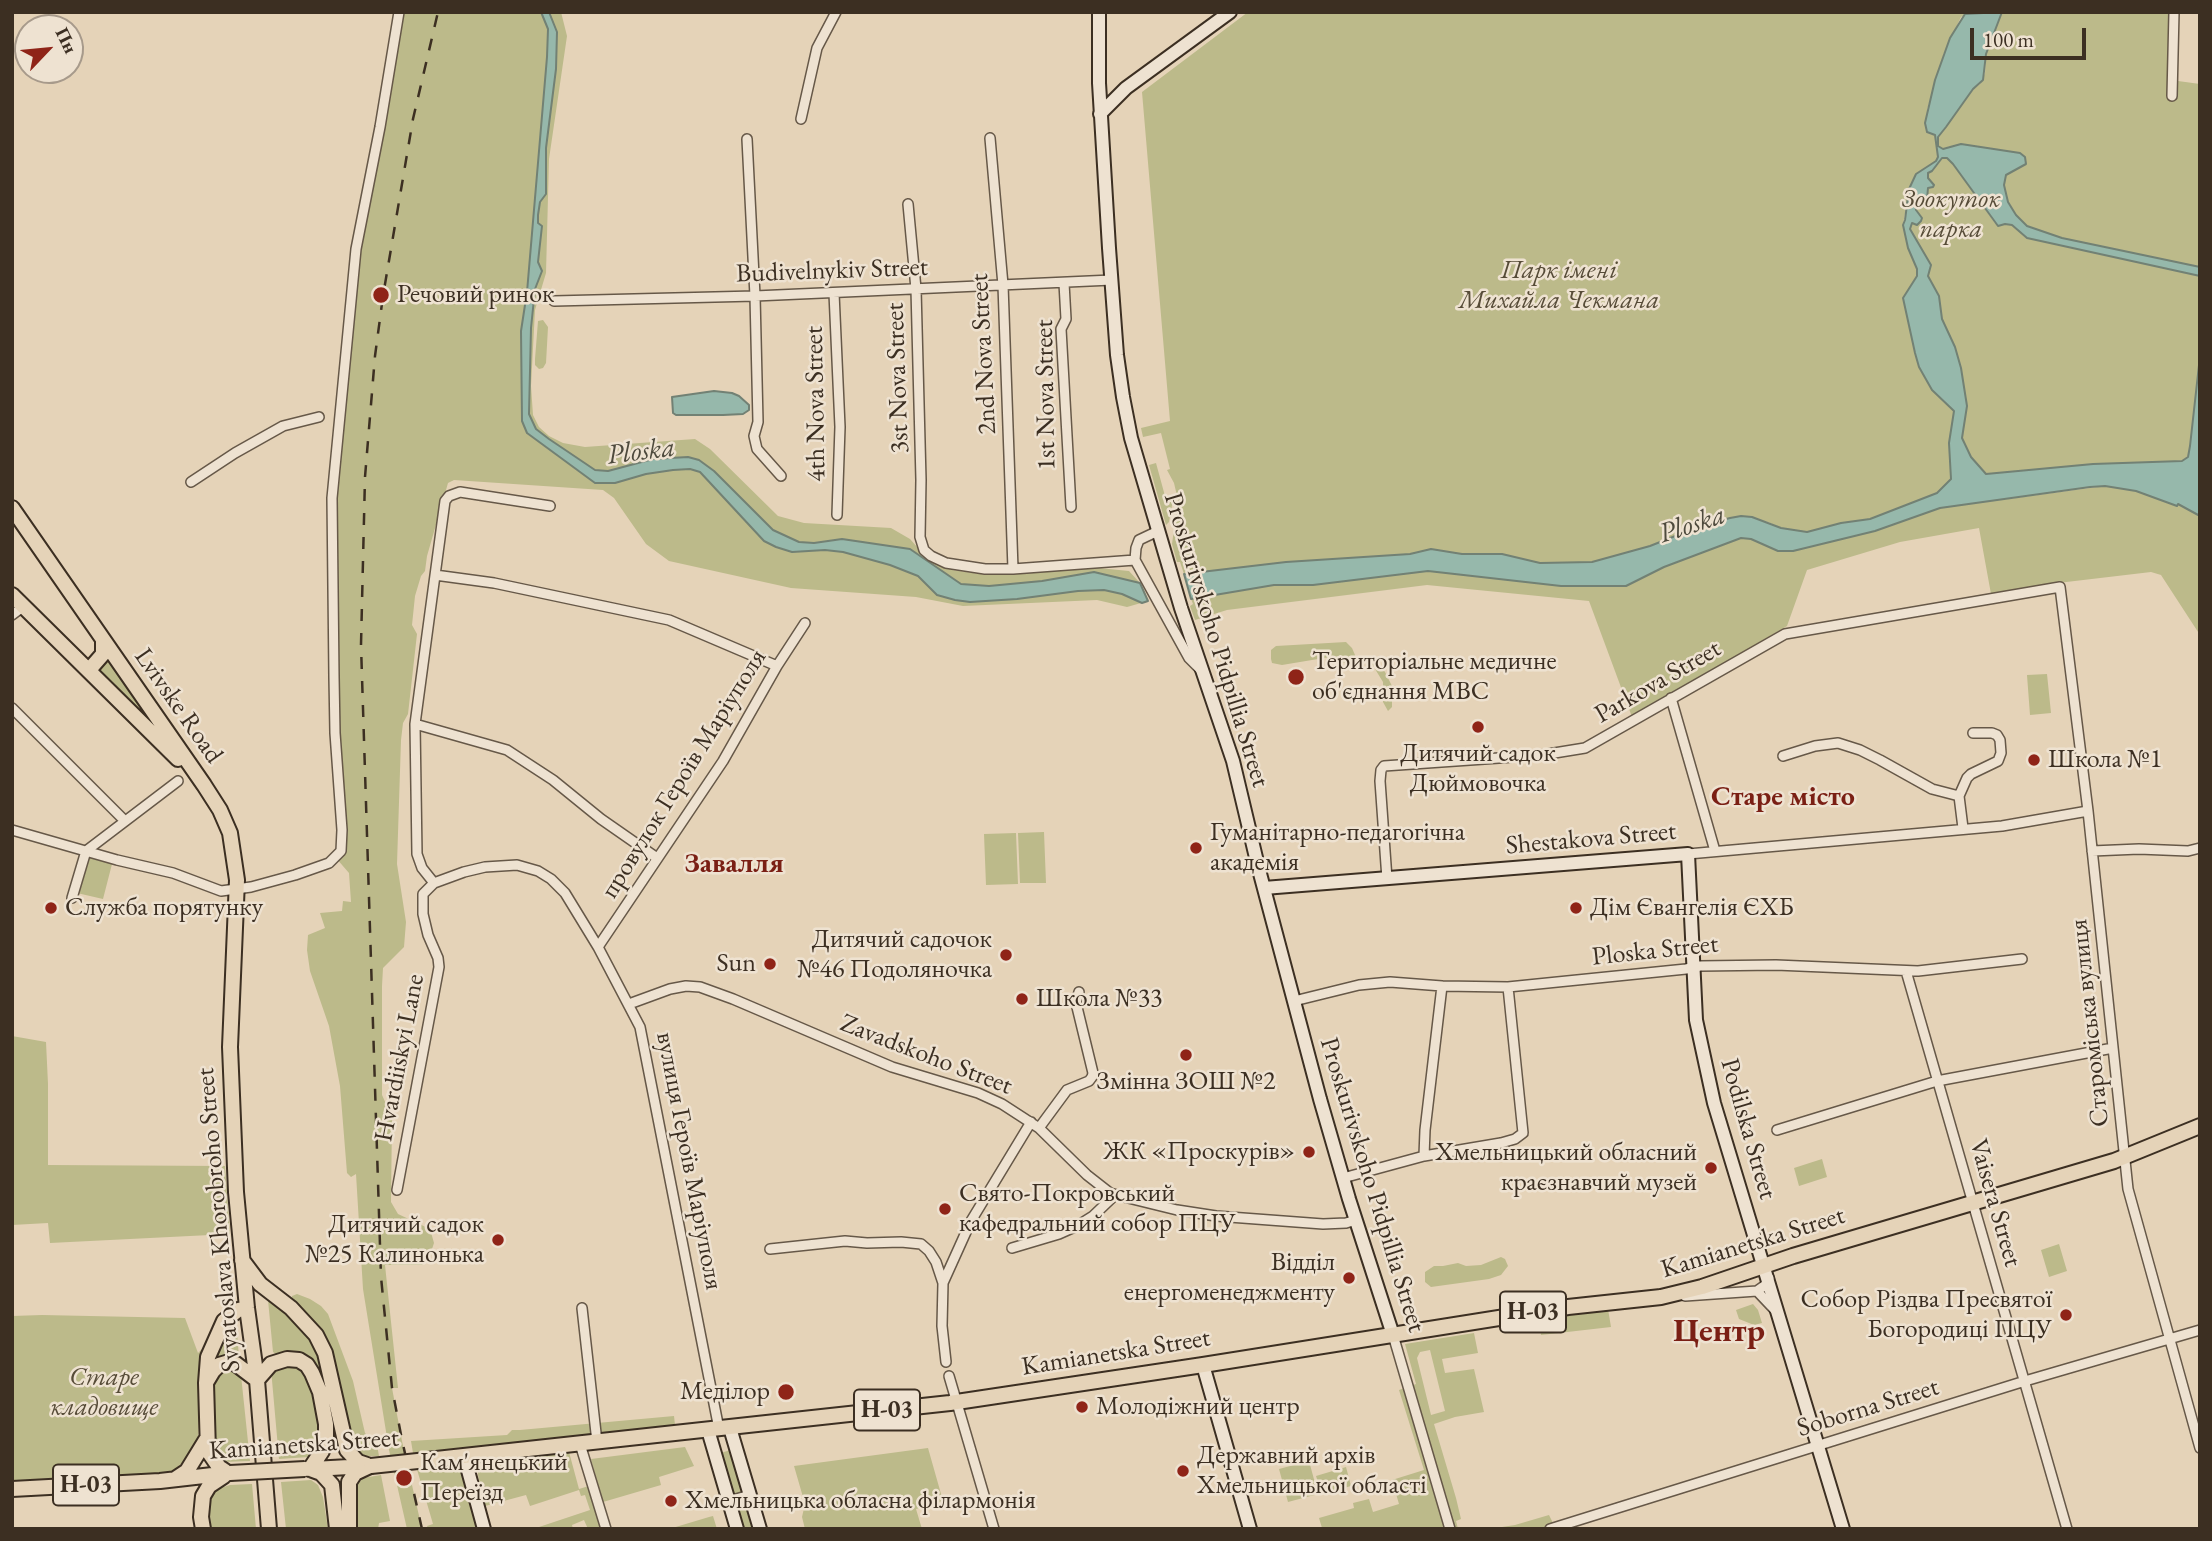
<!DOCTYPE html>
<html>
<head>
<meta charset="utf-8">
<style>
  body { margin:0 }
  #map { position:relative; width:2212px; height:1541px; overflow:hidden; background:#e5d3b8; font-family:"EB Garamond",serif }
  canvas { display:block }
  .frame { position:absolute; inset:0; border:14px solid #3c2f22; pointer-events:none }
  .north { position:absolute; left:14px; top:14px; width:70px; height:70px; box-sizing:border-box; background:#eee2d1; border:2px solid #a79a8b; border-radius:50%; rotate:64deg; font-size:19px; font-weight:700; line-height:28px; text-align:center; color:#3c2f22 }
  .north::after { content:''; display:block; margin:auto; width:24px; height:32px; background:#8f2418; clip-path:polygon(50% 0,100% 100%,50% 72%,0 100%) }
  .scale { position:absolute; left:1970px; top:28px; width:116px; height:32px; box-sizing:border-box; border:4px solid #3c2f22; border-top:0; padding-left:9px; font-size:21px; line-height:24px; white-space:nowrap; color:#3c2f22; -webkit-text-stroke:5px #eee2d1; paint-order:stroke }
</style>
</head>
<body>
<div id="map">
<canvas width="2212" height="1541"></canvas>
<div class="frame"></div>
<div class="north">Пн</div>
<div class="scale">100 m</div>
</div>
<script>
const context = document.querySelector('canvas').getContext('2d');
context.lineJoin = 'round';
function fill(path, color) {
  context.fillStyle = color;
  context.fill(path, 'evenodd');
}
function toPath(rows) {
  const path = new Path2D();
  for (const r of rows) {
    path.moveTo(r[0], r[1]);
    for (let i = 2; i < r.length; i += 2) path.lineTo(r[i], r[i + 1]);
  }
  return path;
}
function trace(path, color, width, dash) {
  context.strokeStyle = color;
  context.lineWidth = width;
  context.lineCap = dash ? 'butt' : 'round';
  context.setLineDash(dash || []);
  context.stroke(path);
}
function label(font, color, halo, rows, align = 'center') {
  context.font = font + ' "EB Garamond",serif';
  context.lineWidth = 5;
  context.setLineDash([]);
  context.textBaseline = 'middle';
  context.strokeStyle = halo;
  context.fillStyle = color;
  for (const [text, x, y, turn = 0] of rows) {
    context.save();
    context.translate(x, y);
    context.rotate((+turn || 0) * Math.PI / 180);
    context.textAlign = isNaN(turn) ? turn : align;
    if (halo) context.strokeText(text, 0, 0);
    context.fillText(text, 0, 0);
    context.restore();
  }
}
fill(toPath([
  [399,12,561,12,567,36,549,159,546,273,535,310,531,386,533,415,539,427,549,436,563,443,585,447,695,439,710,449,778,516,804,523,891,528,910,539,926,557,952,570,987,575,1099,568,1129,571,1140,583,1148,601,1127,607,1097,600,963,606,916,597,791,588,669,561,646,544,614,498,603,490,454,480,448,483,427,556,425,571,421,576,415,596,412,625,417,634,408,714,403,723,401,740,397,864,406,922,404,947,383,968,382,986,382,1095,392,1117,391,1202,398,1214,430,1229,434,1243,430,1255,422,1265,385,1265,398,1388,392,1388,402,1441,422,1529,407,1529,389,1450,363,1289,356,1174,351,1177,347,1173,340,1086,329,1026,310,971,307,950,308,935,325,928,320,913,342,911,343,901,351,902,349,873,336,858,341,851,332,498,350,296],
  [1248,12,1975,12,1968,13,1961,17,1944,53,1927,110,1930,134,1935,135,1938,157,1936,161,1925,168,1906,207,1903,225,1908,248,1917,269,1917,276,1903,298,1915,353,1919,367,1932,390,1954,411,1949,443,1951,479,1947,484,1937,493,1870,519,1841,523,1807,532,1781,528,1768,522,1730,518,1703,525,1650,546,1591,562,1540,563,1502,554,1462,554,1431,550,1410,554,1286,562,1184,574,1180,562,1177,562,1172,544,1178,500,1174,483,1167,470,1170,469,1161,433,1143,437,1141,428,1170,421,1142,92],
  [2002,12,2173,12,2178,81,2200,84,2200,267,2062,238,2027,226,2016,215,2008,202,2004,185,2006,175,2025,164,2025,157,2020,153,1961,144,1940,149,1937,142,1938,137,1973,89,1980,84,1985,73,1986,54],
  [1942,158,1947,158,1953,164,1995,223,2012,225,2027,238,2200,276,2200,356,2193,427,2189,454,2185,460,2155,463,2093,464,1986,474,1971,457,1962,438,1967,406,1955,347,1942,319,1939,296,1928,276,1922,250,1910,229,1913,222,1921,221,1922,218,1915,210,1915,204,1927,199,1928,173,1939,163],
  [543,320,548,327,546,363,543,368,539,369,535,365,535,359,538,321],
  [1156,463,1165,496,1174,494,1169,522,1166,525,1149,465],
  [2105,486,2136,491,2176,506,2178,504,2200,516,2200,635,2161,575,2151,572,2041,585,1991,594,1979,528,1900,542,1807,570,1787,626,1632,717,1589,601,1427,585,1227,610,1195,620,1190,606,1193,604,1191,599,1251,588,1274,585,1313,585,1428,571,1561,586,1626,586,1664,567,1742,538,1751,539,1778,551,1793,551,1875,531,1940,508],
  [1346,642,1352,648,1355,655,1357,660,1355,664,1350,665,1330,657,1282,665,1272,663,1271,659,1271,650,1276,646],
  [103,648,204,785,89,670],
  [1375,661,1385,672,1392,686,1392,707,1388,711,1383,702,1383,682,1372,664],
  [2047,674,2051,713,2030,715,2027,675],
  [1044,832,1046,883,1020,883,1018,833],
  [1016,833,1018,884,986,885,984,834],
  [86,857,112,864,103,899,77,893],
  [12,1036,46,1042,48,1084,48,1165,225,1166,230,1234,50,1243,48,1223,12,1225],
  [1822,1159,1827,1177,1799,1186,1794,1168],
  [2059,1244,2067,1271,2049,1277,2041,1250],
  [1501,1257,1505,1259,1508,1266,1501,1275,1489,1279,1431,1287,1425,1282,1425,1272,1434,1266,1443,1266,1458,1263,1466,1266,1481,1265],
  [297,1294,310,1299,321,1306,328,1314,353,1381,365,1433,377,1445,379,1456,366,1456,361,1454,352,1443,332,1364,292,1299,292,1296],
  [270,1297,316,1342,341,1452,333,1451,333,1439,326,1394,318,1370,288,1354,276,1354,273,1352,268,1300],
  [1753,1304,1758,1310,1762,1323,1754,1325,1739,1319,1736,1310],
  [1608,1309,1611,1327,1541,1335,1539,1317],
  [42,1315,185,1318,198,1353,202,1349,198,1440,191,1456,172,1471,161,1473,12,1481,12,1316],
  [236,1320,239,1357,212,1358,228,1325],
  [1474,1333,1478,1353,1442,1359,1445,1373,1474,1369,1484,1412,1455,1417,1434,1424,1456,1498,1461,1519,1456,1521,1458,1529,1321,1529,1322,1528,1319,1518,1354,1508,1353,1503,1369,1499,1373,1512,1399,1504,1392,1480,1424,1470,1399,1390,1416,1384,1405,1344],
  [1430,1350,1445,1411,1431,1415,1417,1358,1420,1352],
  [288,1365,297,1368,307,1377,313,1387,320,1425,318,1438,309,1457,279,1459,271,1369],
  [228,1366,241,1375,250,1461,223,1462,215,1455,211,1386,214,1375],
  [674,1416,675,1425,426,1454,426,1452,413,1453,411,1441,507,1435,512,1430,520,1430],
  [685,1447,694,1466,659,1477,661,1485,603,1502,591,1459],
  [928,1448,943,1501,916,1509,922,1529,805,1529,802,1517,805,1504,794,1466],
  [734,1449,757,1529,739,1529,717,1454],
  [569,1452,579,1489,592,1485,606,1529,588,1529,584,1520,572,1525,573,1529,533,1529,590,1510,585,1495,581,1496,579,1490,530,1506,526,1495,485,1506,478,1475,478,1470,483,1467,481,1462],
  [1309,1461,1318,1494,1288,1502,1279,1469],
  [455,1463,461,1465,480,1529,428,1529,427,1526,433,1524,416,1466],
  [1346,1467,1351,1486,1322,1494,1316,1476],
  [381,1475,390,1521,379,1523,378,1529,357,1529,355,1496,356,1486,363,1478],
  [311,1480,318,1485,323,1497,328,1529,286,1529,281,1482],
  [252,1484,256,1529,211,1529,209,1503,211,1495,217,1489,230,1485],
  [1549,1515,1556,1529,1489,1529,1515,1525],
  [713,1516,717,1529,669,1529,709,1517]
]), '#bcba8a');
const water = toPath([
  [541,12,549,12,557,32,556,69,546,148,546,194,540,202,538,215,538,223,542,226,538,262,542,271,535,289,531,328,529,414,536,429,549,439,595,470,608,471,653,459,688,457,699,460,714,471,773,530,799,542,814,543,842,539,910,549,961,584,989,586,1042,581,1094,572,1140,583,1148,601,1142,603,1122,594,1104,590,1078,591,1017,599,970,602,955,600,937,595,918,576,890,565,843,552,825,550,792,552,776,547,764,541,700,472,690,469,673,470,646,474,615,483,595,483,527,433,522,421,521,331,527,292,547,57,548,29,541,12],
  [2002,12,1986,54,1983,80,1973,89,1946,127,1938,137,1938,146,1943,149,1961,144,2020,153,2025,157,2026,164,2006,175,2004,185,2008,202,2016,215,2027,226,2062,238,2200,267,2200,276,2027,238,2012,225,2005,224,1998,226,1953,164,1947,158,1942,158,1932,171,1928,173,1928,178,1934,185,1933,187,1928,188,1927,199,1924,204,1915,204,1916,210,1922,218,1921,221,1917,225,1912,223,1910,229,1931,265,1928,276,1939,296,1942,319,1955,347,1961,368,1967,406,1962,438,1971,457,1986,474,2093,464,2182,461,2188,457,2190,446,2200,356,2200,516,2178,504,2177,506,2136,491,2105,486,2090,487,1940,508,1875,531,1793,551,1778,551,1751,539,1741,538,1664,567,1626,586,1561,586,1428,571,1313,585,1274,585,1191,599,1184,574,1286,562,1410,554,1431,549,1462,554,1502,554,1540,563,1592,562,1650,546,1703,525,1730,518,1741,516,1752,517,1781,528,1807,532,1841,523,1870,519,1937,493,1951,479,1949,443,1954,411,1932,390,1919,367,1915,353,1903,298,1917,276,1917,269,1908,248,1903,225,1905,220,1909,189,1916,174,1936,161,1938,157,1935,135,1927,132,1925,123,1935,80,1950,38,1965,14,2002,12],
  [714,391,732,393,739,396,749,405,749,410,743,414,723,415,676,415,673,413,672,397,714,391]
]);
fill(water, '#96b8ab');
trace(water, '#728174', 2);
const street = toPath([
  [2172,96,2174,12],
  [801,119,817,48,836,12],
  [990,138,1003,285,1013,569],
  [747,139,755,296,758,422,754,436,757,449,781,476],
  [908,204,916,289,921,480,920,537,924,550,931,556,946,563,985,569,1013,569,1135,560],
  [1064,283,1066,319,1061,329,1071,507],
  [834,293,840,427,837,515],
  [554,301,755,296,1112,280],
  [191,482,235,453,283,426,319,417],
  [1158,531,1139,540,1136,548,1135,560,1189,658,1201,670],
  [435,575,494,583,669,620,777,666],
  [12,615,24,606],
  [1671,698,1715,851],
  [12,708,124,820],
  [415,724,507,750,553,780,601,819,657,858],
  [1783,756,1815,746,1838,743,1860,750,1880,760,1932,789,1959,796],
  [1963,828,1959,796,1967,778,1971,774,1998,761,2001,753,2000,740,1997,735,1992,733,1973,733],
  [12,830,117,860,173,873,221,891,251,887,295,875,329,863,341,851,342,830,335,733,334,677,332,498,356,249,380,127,399,12],
  [2092,851,2139,849,2188,851,2200,848],
  [1688,854,2002,826,2088,811],
  [1387,879,1380,781,1381,770,1384,766,1542,755,1585,748,1785,634,2060,587,2088,811,2128,1189,2200,1448],
  [434,883,422,868,417,854,415,724,445,501,449,496,460,492,550,506],
  [72,898,86,851,178,781],
  [598,947,723,761,777,666,805,623],
  [1906,971,2067,1529],
  [1294,1001,1359,985,1390,982,1442,986,1508,987,1686,969,1700,966,1776,965,1918,971,2022,959],
  [629,1004,670,989,686,986,700,987,733,999,892,1067,978,1093,1002,1104,1039,1128,1087,1175,1110,1193,1120,1196,1177,1210,1216,1216,1323,1224,1346,1223,1356,1220],
  [1039,1128,1067,1090,1089,1081,1092,1077,1093,1073,1076,1003,1079,992],
  [1777,1130,1937,1081,2113,1048],
  [1424,1156,1425,1130,1442,986],
  [1343,1178,1424,1156,1501,1143,1515,1139,1523,1133,1508,987],
  [397,1190,439,967,438,958,428,935,423,914,423,894,434,883,464,872,485,867,517,865,538,871,551,879,565,893,598,947,640,1027,719,1429],
  [1012,1248,1059,1234,1077,1226,1093,1216,1115,1195],
  [770,1249,845,1241,867,1243,901,1242,921,1244,929,1251,936,1262,943,1283],
  [1757,1291,1775,1310],
  [1685,1296,1757,1291,1767,1284,1769,1278],
  [582,1308,597,1442],
  [1393,1335,1450,1529],
  [946,1362,942,1326,943,1283,971,1221,1031,1122],
  [949,1376,994,1529],
  [580,1444,606,1529],
  [729,1501,750,1495],
  [1550,1529,2025,1381,2200,1330]
]);
const secondary = toPath([
  [1099,12,1099,83,1109,248,1117,355,1123,397,1131,438,1181,608,1233,761,1258,866,1320,1099,1349,1199,1393,1335],
  [1100,114,1126,88,1230,12],
  [1264,888,1688,854,1696,1020,1714,1103,1843,1529],
  [1203,1365,1250,1529],
  [730,1428,760,1529],
  [708,1430,737,1529],
  [464,1456,484,1529]
]);
const primary = toPath([
  [12,508,204,785,220,810,230,833,237,880,230,1047,236,1192,247,1308,257,1380,269,1529],
  [12,595,178,759],
  [89,670,103,654,103,640],
  [242,1260,260,1284,291,1308,316,1335,325,1353,347,1450,358,1462,370,1466],
  [257,1380,271,1364,287,1359,299,1360,307,1365,312,1373,320,1392,326,1424,326,1437,322,1451,310,1469],
  [207,1381,213,1371,219,1365,229,1362,236,1364,257,1380],
  [427,1460,950,1403,1203,1365,1568,1307,1661,1297,1702,1287,1793,1256,2114,1161,2200,1126],
  [310,1469,321,1473,332,1485,337,1529],
  [313,1469,367,1466],
  [228,1473,219,1467,208,1451,206,1383,208,1357,224,1321,238,1310,247,1308],
  [175,1479,187,1471,206,1440],
  [12,1489,160,1481,230,1473],
  [203,1529,201,1517,203,1496,209,1486,224,1476],
  [349,1529,349,1482,355,1473,370,1466]
]);
trace(street, '#665848', 12);
trace(secondary, '#3c2f22', 16);
trace(primary, '#3c2f22', 18);
trace(street, '#eee2d1', 9);
trace(secondary, '#eee2d1', 12);
trace(primary, '#e5d3b8', 14);
trace(toPath([
  [422,1529,402,1440,392,1388,381,1277,361,645,365,477,375,356,383,296,413,119,438,12]
]), '#3c2f22', 2.5, [12, 12]);
const primaryBridge = toPath([
  [371,1466,427,1460],
  [230,1473,305,1469]
]);
trace(primaryBridge, '#3c2f22', 18, []);
trace(primaryBridge, '#e5d3b8', 14);
for (const [x, y, r, color] of [
  [381,295,9,"#8f2418"],
  [1296,677,9,"#8f2418"],
  [1478,727,7,"#8f2418"],
  [2034,760,7,"#8f2418"],
  [1196,848,7,"#8f2418"],
  [51,908,7,"#8f2418"],
  [1576,908,7,"#8f2418"],
  [1006,955,7,"#8f2418"],
  [770,964,7,"#8f2418"],
  [1022,999,7,"#8f2418"],
  [1186,1055,7,"#8f2418"],
  [1309,1152,7,"#8f2418"],
  [1711,1168,7,"#8f2418"],
  [945,1209,7,"#8f2418"],
  [498,1240,7,"#8f2418"],
  [1349,1278,7,"#8f2418"],
  [2066,1315,7,"#8f2418"],
  [786,1392,9,"#8f2418"],
  [1082,1407,7,"#8f2418"],
  [1183,1471,7,"#8f2418"],
  [404,1478,9,"#8f2418"],
  [671,1501,7,"#8f2418"]
]) {
  const dot = new Path2D();
  dot.arc(x, y, r, 0, 2 * Math.PI);
  context.fillStyle = color;
  context.fill(dot);
  trace(dot, '#eee2d1', 2.5);
}
for (const [x, y, w] of [
  [1533,1312,66],
  [887,1410,66],
  [86,1485,66]
]) {
  const box = new Path2D();
  box.roundRect(x - w / 2, y - 20.5, w, 41, 5);
  context.fillStyle = '#eee2d1';
  context.fill(box);
  trace(box, '#3c2f22', 2);
}
label('bold 24px', '#3c2f22', null, [
  ["Н-03",1533,1312],
  ["Н-03",887,1410],
  ["Н-03",86,1485]
]);
label('italic 26px', '#564b37', '#eee2d1', [
  ["Зоокуток",1951,200],
  ["парка",1951,230],
  ["Парк імені",1559,271],
  ["Михайла Чекмана",1559,301],
  ["Старе",104,1378],
  ["кладовище",104,1408]
]);
label('26px', '#3c2f22', '#eee2d1', [
  ["Budivelnykiv Street",832,271,-2],
  ["2nd Nova Street",984,354,-93],
  ["3st Nova Street",898,378,-92],
  ["1st Nova Street",1046,395,-91],
  ["4th Nova Street",816,404,-91],
  ["Proskurivskoho Pidpillia Street",1216,640,73],
  ["Parkova Street",1658,682,-30],
  ["Lvivske Road",178,706,55],
  ["провулок Героїв Маріуполя",684,774,-58],
  ["Shestakova Street",1591,839,-5],
  ["Ploska Street",1655,951,-6],
  ["Староміська вулиця",2090,1023,-96],
  ["Zavadskoho Street",926,1055,21],
  ["Hvardiiskyi Lane",400,1058,-79],
  ["Podilska Street",1748,1129,74],
  ["вулиця Героїв Маріуполя",689,1161,79],
  ["Proskurivskoho Pidpillia Street",1372,1185,73],
  ["Vaisera Street",1995,1203,74],
  ["Svyatoslava Khorobroho Street",219,1220,-95],
  ["Kamianetska Street",1753,1243,-17],
  ["Kamianetska Street",1116,1353,-9],
  ["Soborna Street",1868,1408,-17],
  ["Kamianetska Street",304,1445,-4]
]);
label('26px', '#3c2f22', '#eee2d1', [
  ["Речовий ринок",397,295],
  ["Територіальне медичне",1312,662],
  ["об'єднання МВС",1312,692],
  ["Дитячий садок",1478,754,"center"],
  ["Дюймовочка",1478,784,"center"],
  ["Школа №1",2048,760],
  ["Гуманітарно-педагогічна",1210,833],
  ["академія",1210,863],
  ["Служба порятунку",65,908],
  ["Дім Євангелія ЄХБ",1590,908],
  ["Дитячий садочок",992,940,"right"],
  ["№46 Подоляночка",992,970,"right"],
  ["Sun",756,964,"right"],
  ["Школа №33",1036,999],
  ["Змінна ЗОШ №2",1186,1082,"center"],
  ["ЖК «Проскурів»",1295,1152,"right"],
  ["Хмельницький обласний",1697,1153,"right"],
  ["краєзнавчий музей",1697,1183,"right"],
  ["Свято-Покровський",959,1194],
  ["кафедральний собор ПЦУ",959,1224],
  ["Дитячий садок",484,1225,"right"],
  ["№25 Калинонька",484,1255,"right"],
  ["Відділ",1335,1263,"right"],
  ["енергоменеджменту",1335,1293,"right"],
  ["Собор Різдва Пресвятої",2052,1300,"right"],
  ["Богородиці ПЦУ",2052,1330,"right"],
  ["Меділор",770,1392,"right"],
  ["Молодіжний центр",1096,1407],
  ["Державний архів",1197,1456],
  ["Хмельницької області",1197,1486],
  ["Кам'янецький",420,1463],
  ["Переїзд",420,1493],
  ["Хмельницька обласна філармонія",685,1501]
], 'left');
label('italic 28px', '#4e4a3d', '#eee2d1', [
  ["Ploska",641,452,-7],
  ["Ploska",1692,525,-18]
]);
label('bold 28px', '#7a1f14', '#eee2d1', [
  ["Старе місто",1783,797],
  ["Завалля",734,864]
]);
label('bold 33px', '#7a1f14', '#eee2d1', [
  ["Центр",1719,1332]
]);
</script>
</body>
</html>
